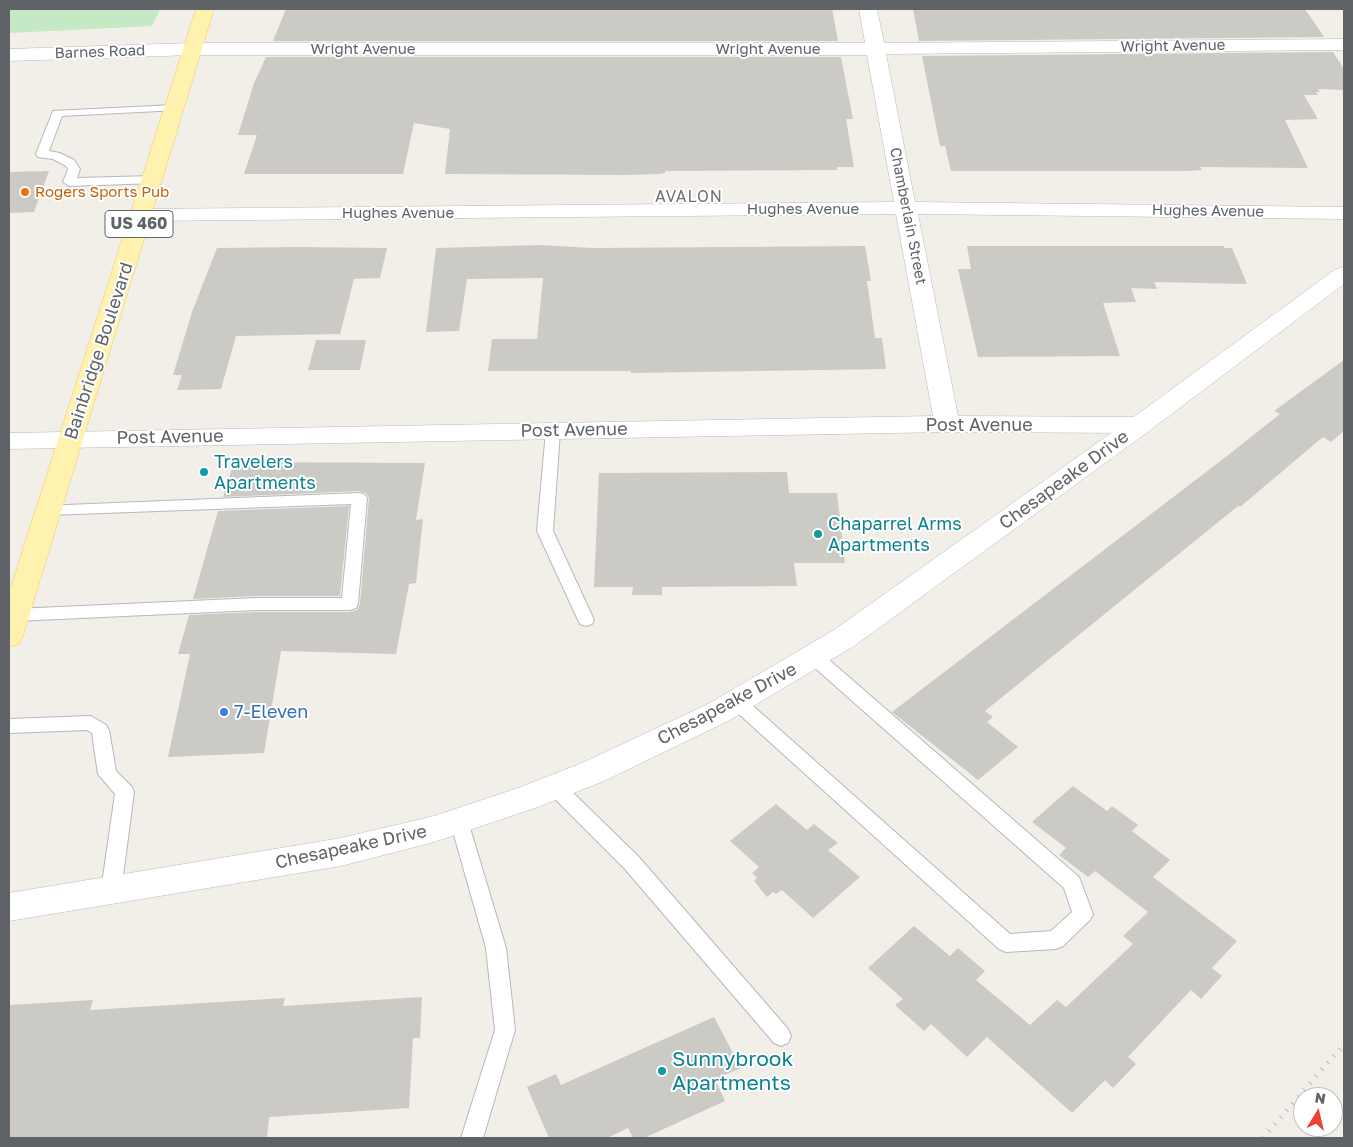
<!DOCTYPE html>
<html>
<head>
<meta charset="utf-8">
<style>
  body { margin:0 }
  #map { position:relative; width:1353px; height:1147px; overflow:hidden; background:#f1efe8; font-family:"Golos Text",sans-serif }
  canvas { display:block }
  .frame { position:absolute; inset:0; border:10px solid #5f6368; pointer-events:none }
  .north { position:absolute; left:1293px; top:1087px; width:50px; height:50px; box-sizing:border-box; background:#fff; border:1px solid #bfc1c3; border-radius:50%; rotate:9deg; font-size:14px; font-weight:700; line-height:20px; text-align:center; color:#5f6368 }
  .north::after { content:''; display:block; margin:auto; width:18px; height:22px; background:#ea4335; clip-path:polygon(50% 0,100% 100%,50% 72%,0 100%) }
</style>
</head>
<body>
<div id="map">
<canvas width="1353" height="1147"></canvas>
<div class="frame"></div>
<div class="north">N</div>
</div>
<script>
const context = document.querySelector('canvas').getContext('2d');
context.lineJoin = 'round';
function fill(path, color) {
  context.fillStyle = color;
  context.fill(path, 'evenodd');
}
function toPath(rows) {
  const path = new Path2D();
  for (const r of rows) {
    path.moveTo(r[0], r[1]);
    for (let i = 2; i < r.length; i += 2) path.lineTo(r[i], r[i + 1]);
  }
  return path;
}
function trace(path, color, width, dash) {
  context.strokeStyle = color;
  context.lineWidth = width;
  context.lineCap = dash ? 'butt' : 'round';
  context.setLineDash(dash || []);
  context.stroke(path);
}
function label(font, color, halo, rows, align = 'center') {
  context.font = font + ' "Golos Text",sans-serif';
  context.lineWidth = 4;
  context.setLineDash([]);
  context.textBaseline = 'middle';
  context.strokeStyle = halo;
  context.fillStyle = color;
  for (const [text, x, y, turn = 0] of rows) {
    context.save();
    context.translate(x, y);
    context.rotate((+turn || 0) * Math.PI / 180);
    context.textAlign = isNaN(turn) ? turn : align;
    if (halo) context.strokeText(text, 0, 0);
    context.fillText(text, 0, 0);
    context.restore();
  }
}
fill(toPath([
  [9,9,160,9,152,26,9,33]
]), '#c5e8c5');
fill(toPath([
  [286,9,832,9,838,41,273,41],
  [913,9,1305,9,1324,37,919,41],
  [1333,52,1344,69,1344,90,1318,89,1320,92,1316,92,1318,95,1304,95,1318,119,1285,120,1308,168,1200,167,1202,170,1188,171,951,171,945,146,940,146,922,56],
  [266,57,841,57,853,119,846,119,854,167,837,167,837,170,665,171,665,173,659,174,625,175,445,174,450,129,414,123,403,174,244,174,257,135,238,135,254,83],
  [49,171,34,212,9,213,9,172],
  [541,245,593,248,865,246,871,281,867,281,875,338,882,338,886,369,631,373,631,371,488,371,492,339,537,339,543,278,467,279,459,331,426,332,436,248],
  [967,246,1224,246,1224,248,1232,248,1247,284,1154,282,1157,289,1131,288,1136,302,1103,303,1120,356,978,357,958,269,971,269],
  [217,248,298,247,387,248,380,278,354,279,340,334,236,336,221,389,177,390,182,375,173,375,192,312],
  [316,340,366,340,360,370,308,370],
  [1344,360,1344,431,1331,442,1323,437,1240,507,1238,506,985,711,993,717,987,722,1018,747,978,780,892,712,1227,456,1280,414,1274,411],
  [234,462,425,463,416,520,423,519,416,583,409,584,396,654,281,651,264,753,168,757,190,654,178,654,189,615,257,612,350,612,357,610,360,604,369,498,366,493,359,491,223,497],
  [787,472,789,493,837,493,845,563,794,563,797,586,662,587,662,595,632,595,633,587,594,587,599,473],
  [349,506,340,596,257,596,193,599,218,511],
  [1073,786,1107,811,1112,806,1138,825,1132,831,1170,860,1153,877,1237,941,1212,968,1222,976,1201,999,1191,990,1128,1057,1136,1064,1113,1088,1105,1080,1072,1113,987,1037,967,1057,931,1024,924,1031,895,1005,903,999,868,968,914,926,950,956,958,948,985,971,976,980,1030,1025,1057,1000,1066,1007,1133,944,1123,936,1148,912,1095,871,1088,877,1059,855,1066,848,1032,822],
  [776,804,807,830,814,824,838,843,828,850,860,877,813,918,782,890,776,894,773,892,767,897,754,881,757,878,752,873,759,867,730,841],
  [422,997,420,1038,413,1038,409,1108,269,1117,267,1138,9,1138,9,1005,93,1000,90,1010,285,998,283,1006],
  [714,1017,741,1068,715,1079,725,1101,644,1138,633,1138,628,1128,607,1138,549,1138,527,1087,556,1074,561,1085]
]), '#cccac5');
const lane = toPath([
  [174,105,178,106,180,108,178,110,62,116,49,151,60,153,74,160,80,169,77,178,153,176,157,177,159,180,157,183,69,186,63,182,68,169,66,166,53,159,38,157,36,154,53,111,174,105],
  [553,426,558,428,560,431,553,531,594,620,592,624,586,626,580,624,578,620,537,531,546,431,548,428,553,426],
  [359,493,364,494,367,498,358,604,356,608,350,610,257,610,15,621,9,619,9,611,15,609,257,598,342,598,351,504,48,515,42,514,40,510,42,506,359,493],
  [813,650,819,651,1079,877,1093,914,1090,920,1063,946,1056,949,1006,952,999,949,731,707,728,702,731,697,737,695,743,697,1010,934,1051,931,1072,912,1064,888,807,661,804,656,807,651,813,650],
  [91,716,106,725,109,730,116,771,132,787,134,792,121,891,118,897,111,899,104,897,101,891,115,794,98,774,92,733,87,730,9,733,9,719,91,716],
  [555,779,562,782,638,856,788,1029,791,1036,788,1043,781,1046,774,1043,624,868,548,792,546,787,548,782,555,779],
  [459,813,466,815,468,821,506,948,515,1030,483,1138,461,1138,495,1030,486,948,450,821,452,815,459,813]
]);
const street = toPath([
  [859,9,877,9,884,43,1344,39,1344,50,886,54,915,202,1344,207,1344,219,918,214,958,416,1140,417,1149,419,1152,425,1149,431,1140,433,947,432,9,449,9,433,933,416,896,214,142,221,134,220,131,215,134,210,142,209,894,202,867,55,192,55,9,61,9,49,192,43,865,43,859,9]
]);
const secondary = toPath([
  [1344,267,1344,284,1149,431,854,646,730,720,604,781,538,807,434,842,341,866,9,921,9,893,341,838,434,816,518,788,582,763,708,704,834,630,1131,419,1336,269,1344,267]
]);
const primary = toPath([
  [196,9,214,9,23,636,19,644,9,647,9,593,196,9]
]);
trace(lane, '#b5b8bc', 2);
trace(street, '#b5b8bc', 1);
trace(secondary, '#b6babf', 1);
trace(primary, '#f2c960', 1);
fill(lane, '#fff');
fill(street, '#fff');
fill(secondary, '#fff');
fill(primary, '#fff2af');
trace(toPath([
  [1263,1138,1344,1044]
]), '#b6b7b8', 4.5, [1, 8]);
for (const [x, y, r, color] of [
  [25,192,5,"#e8710a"],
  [204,472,5,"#0f9aa8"],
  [818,534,5,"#0f9aa8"],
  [224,712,5,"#3f7fe0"],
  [662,1071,5,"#0f9aa8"]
]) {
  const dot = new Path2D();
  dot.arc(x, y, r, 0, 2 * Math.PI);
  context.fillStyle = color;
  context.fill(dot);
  trace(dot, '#fff', 2);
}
label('15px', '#5f6368', '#fff', [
  ["Wright Avenue",1173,46,-1],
  ["Wright Avenue",363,49],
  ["Wright Avenue",768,49],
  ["Barnes Road",100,52,-2],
  ["Hughes Avenue",803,209],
  ["Hughes Avenue",1208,211,1],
  ["Hughes Avenue",398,213],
  ["Chamberlain Street",908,216,79]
]);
label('15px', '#c56008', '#fff', [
  ["Rogers Sports Pub",35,192]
], 'left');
context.letterSpacing = '1px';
label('16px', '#70757a', '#fff', [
  ["AVALON",689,197]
]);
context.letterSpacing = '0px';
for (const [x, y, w] of [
  [139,224,68]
]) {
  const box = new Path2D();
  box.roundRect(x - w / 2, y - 13.5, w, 27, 4);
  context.fillStyle = '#fff';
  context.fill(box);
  trace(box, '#5f6368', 1);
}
label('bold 16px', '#5f6368', null, [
  ["US 460",139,224]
]);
label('18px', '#5f6368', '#fff', [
  ["Bainbridge Boulevard",99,351,-72],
  ["Post Avenue",979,425],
  ["Post Avenue",574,430,-1],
  ["Post Avenue",170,437,-1],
  ["Chesapeake Drive",1064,480,-36],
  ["Chesapeake Drive",727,704,-28],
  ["Chesapeake Drive",351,847,-12]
]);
label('18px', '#0d838f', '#fff', [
  ["Travelers",214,462],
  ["Apartments",214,483],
  ["Chaparrel Arms",828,524],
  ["Apartments",828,545]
], 'left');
label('18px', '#366cbe', '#fff', [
  ["7-Eleven",234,712]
], 'left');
label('21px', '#0d838f', '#fff', [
  ["Sunnybrook",672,1059],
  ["Apartments",672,1083]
], 'left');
</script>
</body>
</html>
